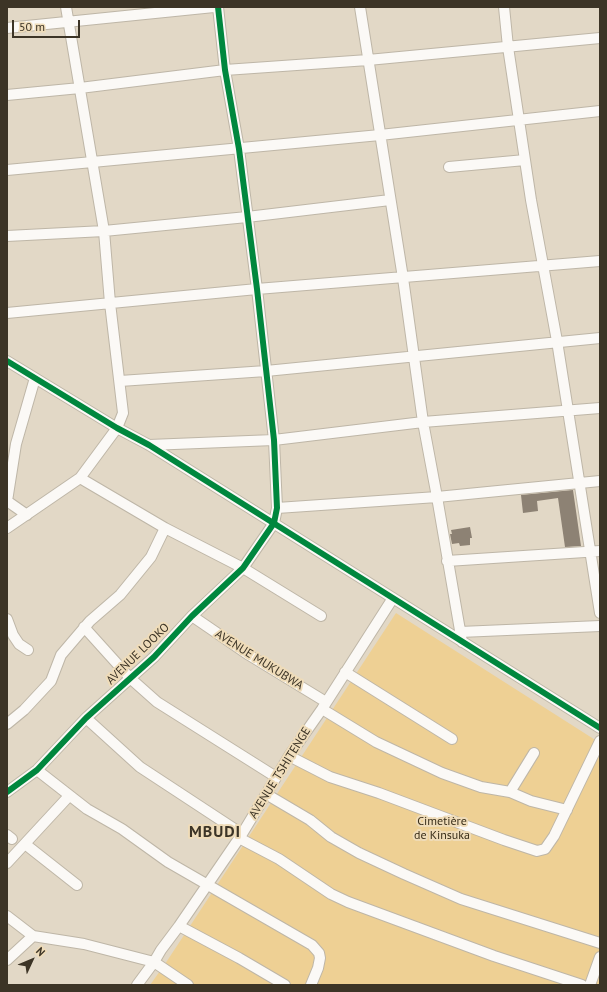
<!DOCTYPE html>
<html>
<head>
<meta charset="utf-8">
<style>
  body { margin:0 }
  #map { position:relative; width:607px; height:992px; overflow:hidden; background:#e2d8c6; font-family:"PT Sans",sans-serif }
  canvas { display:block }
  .frame { position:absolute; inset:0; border:8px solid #3c3426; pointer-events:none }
  .north { position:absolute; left:12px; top:940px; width:40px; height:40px; -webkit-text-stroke:3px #efdcb9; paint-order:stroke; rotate:46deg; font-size:11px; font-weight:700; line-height:16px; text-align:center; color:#3c3426 }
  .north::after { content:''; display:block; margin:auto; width:14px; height:18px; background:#3c3426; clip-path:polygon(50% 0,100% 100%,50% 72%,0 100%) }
  .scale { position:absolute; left:12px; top:20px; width:68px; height:18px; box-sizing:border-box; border:2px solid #3c3426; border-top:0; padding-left:5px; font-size:12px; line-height:14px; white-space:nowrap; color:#3c3426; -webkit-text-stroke:3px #efdcb9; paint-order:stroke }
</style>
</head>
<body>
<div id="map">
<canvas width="607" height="992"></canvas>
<div class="frame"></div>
<div class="north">N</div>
<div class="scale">50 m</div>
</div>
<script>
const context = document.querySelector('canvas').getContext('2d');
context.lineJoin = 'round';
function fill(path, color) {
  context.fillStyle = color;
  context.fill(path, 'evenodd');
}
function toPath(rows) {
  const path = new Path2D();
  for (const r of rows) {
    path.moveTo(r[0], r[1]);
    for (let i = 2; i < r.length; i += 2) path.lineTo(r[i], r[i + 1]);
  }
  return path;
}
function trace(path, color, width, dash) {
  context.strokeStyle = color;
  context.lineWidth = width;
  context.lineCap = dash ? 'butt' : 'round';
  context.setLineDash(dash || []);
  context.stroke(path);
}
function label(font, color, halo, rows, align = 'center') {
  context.font = font + ' "PT Sans",sans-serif';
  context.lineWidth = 4;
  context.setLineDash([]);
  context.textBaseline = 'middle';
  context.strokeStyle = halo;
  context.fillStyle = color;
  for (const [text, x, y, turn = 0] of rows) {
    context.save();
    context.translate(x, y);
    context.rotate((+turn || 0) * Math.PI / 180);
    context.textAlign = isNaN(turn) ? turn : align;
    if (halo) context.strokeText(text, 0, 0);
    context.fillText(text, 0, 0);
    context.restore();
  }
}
fill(toPath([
  [396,613,600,743,600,985,150,985,165,964]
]), '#eed094');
fill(toPath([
  [573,490,581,546,565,547,558,498,537,501,538,511,523,513,521,495],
  [470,527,472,538,470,538,470,545,460,546,459,543,452,544,450,534,452,534,451,530]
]), '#8d8274');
const minor = toPath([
  [360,7,403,278,423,422,437,497,462,642],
  [504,7,508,47,531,200,557,341,600,613],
  [7,28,214,7],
  [7,95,80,88,225,70,368,60,600,38],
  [449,167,525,160],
  [7,170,380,135,600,111],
  [7,236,104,231,247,217,390,200],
  [7,313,257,289,600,261],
  [7,361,117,428,149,445,600,728],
  [120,381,266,371,600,338],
  [149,445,274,440,423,422,600,408],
  [80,478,165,528,243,568,321,616],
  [7,501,16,444,35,378],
  [7,501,27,515],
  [277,508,437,497,600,481],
  [7,528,80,478,117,428,123,413,110,303,104,231,66,7],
  [447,561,600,551],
  [192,616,249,655,326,702],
  [7,619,13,635,19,644,28,650],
  [84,627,130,678,157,702,276,777],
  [460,632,600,626],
  [345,672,452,739],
  [322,709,376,742,442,773,481,787,510,792,531,801,567,810],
  [86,718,140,767,242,834],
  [7,724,24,710,51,681,61,655,90,621,120,595,151,557,165,528],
  [289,756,330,777,379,793,504,840,537,851,545,849,554,836,600,741],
  [37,770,87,809,122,829,168,862,312,945,319,953,320,958,318,968,311,985],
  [7,792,37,770,86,718,154,657,192,616,243,568,274,523,277,508,274,440,257,289,239,149,225,70,218,7],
  [510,792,534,753],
  [266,794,310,820,331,837,359,853,404,874,461,899,600,943],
  [7,835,12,839],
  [239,838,279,859,331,894,348,902,494,956,582,985],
  [25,844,77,885],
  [7,863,69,796],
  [7,916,33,936,84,944,154,962,188,985],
  [179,926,239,958,285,985],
  [7,960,33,936],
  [137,985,154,962,161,950,179,926,242,834,289,756,322,709,393,598],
  [590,985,600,957]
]);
trace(minor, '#beb6a7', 12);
trace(minor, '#fbf9f6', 10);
trace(toPath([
  [7,361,117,428,149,445,600,728],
  [7,792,37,770,86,718,154,657,192,616,243,568,274,523,277,508,274,440,257,289,239,149,225,70,218,7]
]), '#00873e', 6);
label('12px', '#3c3426', '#efdcb9', [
  ["AVENUE LOOKO",138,654,-44],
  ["AVENUE MUKUBWA",259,660,32],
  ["AVENUE TSHITENGE",280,773,-58]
]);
label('12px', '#392e19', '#efdcb9', [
  ["Cimetière",442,822],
  ["de Kinsuka",442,836]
]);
context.letterSpacing = '1px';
label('bold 16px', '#3c3426', '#efdcb9', [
  ["MBUDI",215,832]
]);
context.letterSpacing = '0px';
</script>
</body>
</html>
